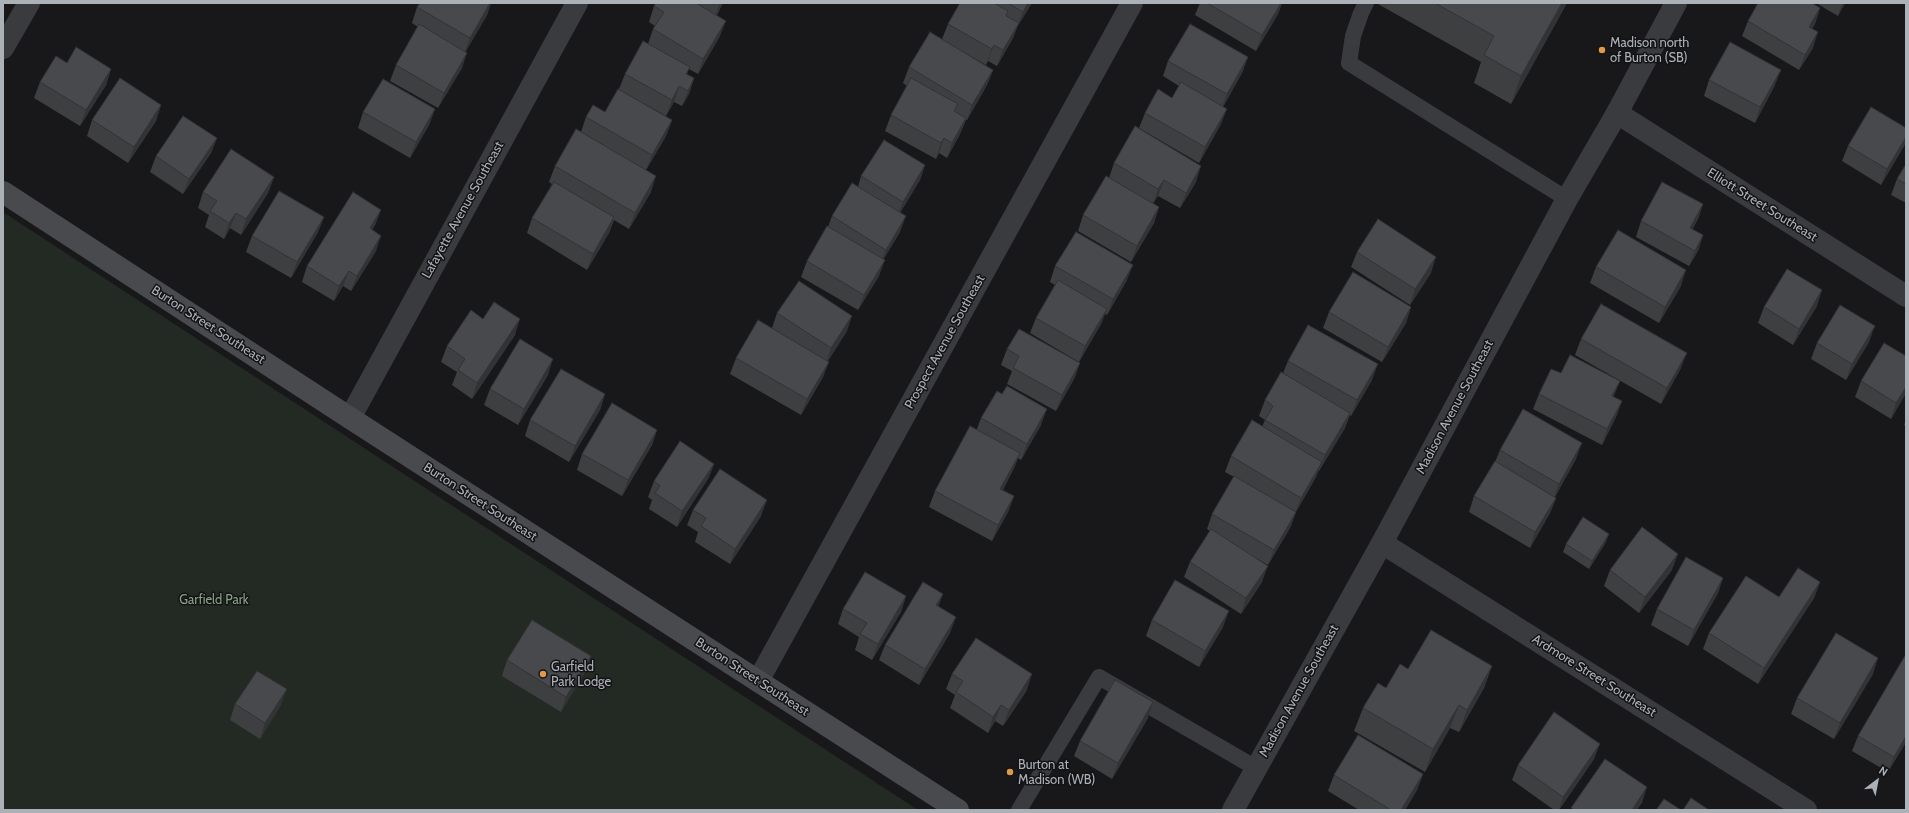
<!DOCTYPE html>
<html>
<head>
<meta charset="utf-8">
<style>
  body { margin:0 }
  #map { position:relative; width:1909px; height:813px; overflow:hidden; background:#18181a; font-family:Cabin,sans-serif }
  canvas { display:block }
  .frame { position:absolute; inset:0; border:4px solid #acb1b8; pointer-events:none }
  .north { position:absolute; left:1857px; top:761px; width:40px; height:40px; -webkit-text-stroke:3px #131315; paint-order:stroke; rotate:32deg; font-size:11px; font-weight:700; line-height:16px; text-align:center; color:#acb1b8 }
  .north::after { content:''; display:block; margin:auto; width:14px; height:18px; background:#acb1b8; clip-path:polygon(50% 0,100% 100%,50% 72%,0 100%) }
</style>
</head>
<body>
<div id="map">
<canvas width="1909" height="813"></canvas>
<div class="frame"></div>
<div class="north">N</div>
</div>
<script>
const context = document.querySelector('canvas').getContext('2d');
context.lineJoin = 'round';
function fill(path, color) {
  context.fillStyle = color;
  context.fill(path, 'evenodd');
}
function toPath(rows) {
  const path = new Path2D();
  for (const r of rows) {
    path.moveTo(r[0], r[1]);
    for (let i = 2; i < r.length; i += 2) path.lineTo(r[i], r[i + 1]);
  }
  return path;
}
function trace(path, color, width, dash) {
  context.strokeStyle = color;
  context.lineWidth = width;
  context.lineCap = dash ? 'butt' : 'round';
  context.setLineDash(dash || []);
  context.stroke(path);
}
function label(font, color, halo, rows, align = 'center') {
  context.font = font + ' Cabin,sans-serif';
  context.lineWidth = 3;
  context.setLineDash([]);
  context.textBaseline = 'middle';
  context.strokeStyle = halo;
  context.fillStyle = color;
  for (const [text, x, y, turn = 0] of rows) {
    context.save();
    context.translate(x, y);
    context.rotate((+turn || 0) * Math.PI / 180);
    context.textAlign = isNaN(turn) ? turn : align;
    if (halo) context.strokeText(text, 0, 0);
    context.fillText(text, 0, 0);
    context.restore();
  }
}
fill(toPath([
  [3,212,918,810,3,810]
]), '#232a23');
trace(toPath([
  [1366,3,1361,13,1353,36,1349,63,1567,199],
  [1019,810,1099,677,1256,768]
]), '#3a3b3f', 16);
trace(toPath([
  [3,48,29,3],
  [1617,113,1906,296],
  [350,418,577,3],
  [1382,543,1806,810],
  [758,681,1132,3]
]), '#3a3b3f', 22);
trace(toPath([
  [1233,810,1382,543,1567,199,1617,113,1676,3]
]), '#3a3b3f', 22);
trace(toPath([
  [3,192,350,418,958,810]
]), '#484a4e', 22);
fill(toPath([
  [420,3,491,3,487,15,466,51,462,68,438,108,390,81,396,65,418,27,412,23,417,7],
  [656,3,723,3,717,15,720,36,698,74,689,69,687,74,694,78,689,94,682,106,674,102,666,116,642,102,672,120,666,136,646,170,651,192,629,229,614,220,609,233,587,270,527,233,532,218,552,184,549,182,555,166,581,132,586,117,605,112,619,89,625,74,648,44,653,29,655,26,649,22,654,6],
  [960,3,1032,3,1017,27,1013,38,997,66,988,61,986,65,969,55,993,70,987,85,967,120,966,120,960,134,947,158,939,153,936,159,885,131,891,115,907,86,903,83,909,67,942,39,948,24],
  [1200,3,1282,3,1278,14,1256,51,1195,15],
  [1378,3,1567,3,1511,104,1474,83,1481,62,1378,4],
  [1816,3,1845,3,1838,16],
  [1820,8,1815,24,1812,29,1813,48,1799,70,1742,36,1748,21],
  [1248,57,1242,73,1223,107,1221,124,1199,163,1139,128,1145,113,1172,98,1179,86,1163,76,1168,61],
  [67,63,111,69,106,85,80,126,34,98,40,82],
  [1709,80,1775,85,1755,123,1704,96],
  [161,105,156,121,128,163,87,136,92,120],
  [435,109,429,125,410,158,358,128,363,112],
  [1906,128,1906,141,1904,146,1881,185,1842,161,1848,146],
  [217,138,211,153,183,194,150,172,156,156],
  [1114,163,1196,182,1180,208,1158,196,1153,203,1159,207,1154,223,1131,262,1078,231,1083,215,1109,178],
  [1906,164,1906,203,1891,195,1897,179],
  [925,165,920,180,900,213,900,232,883,260,879,276,858,310,801,277,807,261,828,227,832,216,858,187,861,176],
  [274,177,268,193,241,235,230,228,224,239,205,227,209,215,198,208,203,192],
  [1703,204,1698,219,1692,229,1703,235,1698,251,1689,266,1636,237,1641,221],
  [381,210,375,225,372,230,376,251,351,291,343,286,334,301,302,282,307,266],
  [324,217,318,232,291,278,246,252,252,236],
  [1357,252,1431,273,1410,305,1351,267],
  [1055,266,1127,280,1107,315,1105,314,1101,324,1079,362,1030,333,1036,318,1055,285,1050,282],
  [1596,267,1681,286,1659,323,1590,283],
  [1817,306,1793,345,1758,323,1764,307],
  [1411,307,1406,323,1382,362,1323,328,1329,312],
  [777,313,847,331,828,361,823,377,801,415,730,374,736,358,772,328],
  [483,319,515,335,472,399,452,385,457,372,441,362,447,346],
  [1581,339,1681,368,1661,404,1575,355],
  [1869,342,1846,380,1811,359,1817,343],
  [1007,349,1080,363,1074,379,1056,411,1007,384,1012,371,1001,365],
  [1906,356,1906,393,1891,419,1855,397,1861,381],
  [1288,361,1372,380,1351,416,1350,415,1345,428,1319,471,1318,471,1316,477,1296,512,1290,528,1268,565,1256,558,1262,582,1241,614,1184,577,1190,562,1210,531,1207,529,1212,514,1234,477,1225,472,1231,456,1262,427,1265,420,1259,416,1265,400,1283,373],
  [548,375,518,425,484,405,490,389],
  [605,394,600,410,569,462,525,436,530,420],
  [1539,394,1613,397,1622,401,1616,417,1602,445,1533,409],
  [981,418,1041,425,1021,460,1018,458,1014,468,1003,490,1014,496,1008,512,992,541,929,507,935,491,977,429],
  [1906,420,1906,426,1904,425],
  [657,430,652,445,622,496,577,470,582,454],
  [1500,450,1576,459,1555,497,1556,498,1550,513,1530,548,1469,512,1474,496,1495,462],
  [714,464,708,479,677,527,649,509,652,500,648,497,654,481],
  [693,510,761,516,730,564,695,542,698,532,687,525],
  [1606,542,1589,569,1563,552,1566,544],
  [1610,570,1672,570,1639,613,1604,586],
  [1723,578,1718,593,1688,646,1651,625,1657,609],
  [1820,582,1814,598,1758,684,1703,649,1709,633,1779,597],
  [943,594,938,606,950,633,919,685,879,660,885,645],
  [906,596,901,612,872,660,855,650,859,637,838,624,843,609],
  [1152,620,1223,627,1199,667,1146,636],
  [591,656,585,672,561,712,502,676,507,660],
  [1492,666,1484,688,1459,732,1450,728,1425,772,1354,731,1363,708,1408,669],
  [952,674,1027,690,1003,726,995,721,988,733,950,708,955,695,946,689],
  [1873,674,1834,739,1791,714,1797,698],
  [235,704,281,705,260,739,230,720],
  [1148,718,1112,779,1074,756,1080,741],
  [1858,736,1906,742,1888,772,1852,751],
  [1594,759,1559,810,1554,810,1512,780,1518,765],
  [1423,774,1417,790,1405,810,1359,810,1328,791,1334,775]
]), '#3d3f41');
fill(toPath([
  [490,3,491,3,487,15,464,54,470,38],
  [720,3,723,3,714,19],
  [1028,3,1032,3,1017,27,1023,12],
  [1281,3,1282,3,1278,14,1256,51,1262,35],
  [1562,3,1567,3,1511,104,1521,76],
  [1842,3,1845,3,1838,16],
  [1820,8,1815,24,1803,43,1809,27],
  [726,21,720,36,698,74,703,59],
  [1019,23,1013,38,997,66,1003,50],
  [1818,32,1813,48,1799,70,1805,55],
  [994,45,988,61,986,65,992,49],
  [467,53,462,68,438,108,444,93],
  [1248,57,1242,73,1221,110,1227,94],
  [111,69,106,85,80,126,86,110],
  [993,70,987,85,967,120,972,105],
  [1781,70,1775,85,1755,123,1760,107],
  [694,78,689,94,682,106,688,91],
  [679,86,674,102,666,116,672,100],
  [161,105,156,121,128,163,134,147],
  [435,109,429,125,410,158,416,142],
  [1227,109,1221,124,1199,163,1205,147],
  [966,118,960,134,947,158,952,143],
  [672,120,666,136,646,170,652,155],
  [1906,137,1906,141,1904,146,1881,185,1887,169],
  [217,138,211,153,183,194,189,179],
  [944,138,939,153,936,159,941,143],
  [925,165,920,180,897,217,903,202],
  [1201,166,1196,182,1180,208,1186,193],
  [656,176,651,192,629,229,635,213],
  [274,177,268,193,241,235,246,219],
  [1164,180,1158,196,1153,204,1158,189],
  [1703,204,1698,219,1685,244,1690,228],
  [1159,207,1154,223,1131,262,1137,246],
  [381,210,375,225,364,244,370,228],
  [236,213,230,228,224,239,229,223],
  [906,216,900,232,880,265,886,250],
  [324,217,318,232,291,278,297,262],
  [614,217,609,233,587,270,593,254],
  [1703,235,1698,251,1689,266,1695,251],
  [381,236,376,251,351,291,357,276],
  [1436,257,1431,273,1410,305,1415,289],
  [885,260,879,276,858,310,864,295],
  [1133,265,1127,280,1107,315,1113,299],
  [1686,270,1681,286,1659,323,1665,307],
  [349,271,343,286,334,301,339,286],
  [1822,290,1817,306,1793,345,1799,329],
  [1411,307,1406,323,1382,362,1388,347],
  [1107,309,1101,324,1079,362,1085,346],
  [852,316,847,331,826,364,831,348],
  [520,319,515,335,472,399,477,383],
  [1875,326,1869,342,1846,380,1852,364],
  [1687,353,1681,368,1661,404,1667,388],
  [553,359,548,375,518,425,524,409],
  [829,362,823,377,801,415,807,399],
  [1080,363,1074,379,1056,411,1062,395],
  [1378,364,1372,380,1351,416,1357,400],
  [1620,381,1614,396,1606,412,1612,396],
  [1906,387,1906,393,1891,419,1896,403],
  [605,394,600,410,569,462,575,446],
  [1622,401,1616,417,1602,445,1607,429],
  [1047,409,1041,425,1021,460,1027,444],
  [1350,413,1345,428,1319,471,1325,455],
  [657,430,652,445,622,496,628,480],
  [1582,443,1576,459,1553,500,1559,484],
  [1020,453,1014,468,995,505,1000,489],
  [1322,462,1316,477,1295,513,1301,498],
  [714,464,708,479,677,527,682,511],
  [1014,496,1008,512,992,541,998,525],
  [1556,498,1550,513,1530,548,1535,532],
  [767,500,761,516,730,564,735,549],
  [1296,512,1290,528,1268,565,1274,550],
  [1609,534,1606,542,1589,569,1592,561],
  [1678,554,1672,570,1639,613,1645,597],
  [1268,566,1262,582,1241,614,1246,598],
  [1723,578,1718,593,1688,646,1694,630],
  [1820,582,1814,598,1758,684,1764,668],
  [943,594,937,610,936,605],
  [906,596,901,612,872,660,878,644],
  [1229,611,1223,627,1199,667,1205,651],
  [956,617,950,633,919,685,925,669],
  [591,656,585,672,561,712,566,697],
  [1878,658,1873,674,1834,739,1840,723],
  [1492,666,1484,688,1459,732,1467,710],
  [1032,674,1027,690,1003,726,1009,710],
  [287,689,281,705,260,739,265,723],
  [1153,702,1148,718,1112,779,1118,763],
  [1001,705,995,721,988,733,993,717],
  [1459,705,1450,728,1425,772,1433,749],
  [1906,736,1906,742,1888,772,1894,757],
  [1600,744,1594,759,1559,810,1563,797],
  [1423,774,1417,790,1405,810,1401,810],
  [1647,787,1642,803,1637,810,1632,810]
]), '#323335');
const building = toPath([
  [420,3,490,3,470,38,417,7,420,3],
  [656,3,696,3,726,21,703,59,653,29,664,12,654,6,656,3],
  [960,3,994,3,1008,11,1006,16,1019,23,1003,50,994,45,992,49,948,24,960,3],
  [1008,3,1028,3,1023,12,1008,3],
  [1207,3,1281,3,1262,35,1207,3],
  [1435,3,1562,3,1521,76,1484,55,1494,36,1435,3],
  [1758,3,1812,3,1820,8,1809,27,1818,32,1805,55,1748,21,1758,3],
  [419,24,467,53,444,93,396,65,419,24],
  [1190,24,1248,57,1227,94,1168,61,1190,24],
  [930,32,993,70,972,105,909,67,930,32],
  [643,41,690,67,686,74,694,78,688,91,679,86,672,100,625,74,643,41],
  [1730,42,1781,70,1760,107,1709,80,1730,42],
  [76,47,111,69,86,110,40,82,56,56,67,63,76,47],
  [120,78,161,105,134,147,92,120,120,78],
  [911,78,958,104,954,111,966,118,952,143,944,138,941,143,891,115,911,78],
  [383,79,435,109,416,142,363,112,383,79],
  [1181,82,1227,109,1205,147,1145,113,1158,89,1172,98,1181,82],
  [618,89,672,120,652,155,586,117,593,105,605,112,618,89],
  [1871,107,1906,128,1906,137,1887,169,1848,146,1871,107],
  [183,116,217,138,189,179,156,156,183,116],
  [1135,126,1201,166,1186,193,1164,180,1158,189,1114,163,1135,126],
  [576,129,656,176,635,213,555,166,576,129],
  [884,140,925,165,903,202,861,176,884,140],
  [231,149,274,177,246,219,236,213,229,223,210,211,217,201,203,192,231,149],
  [1906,164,1906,184,1897,179,1906,164],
  [1106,176,1159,207,1137,246,1083,215,1106,176],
  [554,182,614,217,593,254,532,218,554,182],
  [1662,182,1703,204,1690,228,1703,235,1695,251,1641,221,1662,182],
  [852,183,906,216,886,250,832,216,852,183],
  [279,191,324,217,297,262,252,236,279,191],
  [353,192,381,210,370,228,381,236,357,276,349,271,339,286,307,266,353,192],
  [1378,219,1436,257,1415,289,1357,252,1378,219],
  [827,226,885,260,864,295,807,261,827,226],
  [1618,230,1686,270,1665,307,1596,267,1618,230],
  [1076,232,1133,265,1113,299,1055,266,1076,232],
  [1787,269,1822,290,1799,329,1764,307,1787,269],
  [1353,272,1411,307,1388,347,1329,312,1353,272],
  [1058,280,1107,309,1085,346,1036,318,1058,280],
  [799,281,852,316,831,348,777,313,799,281],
  [494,302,520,319,477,383,458,370,465,359,447,346,471,310,483,319,494,302],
  [1601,304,1687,353,1667,388,1581,339,1601,304],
  [1840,305,1875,326,1852,364,1817,343,1840,305],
  [758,320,829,362,807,399,736,358,758,320],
  [1308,325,1378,364,1357,400,1288,361,1308,325],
  [1019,329,1080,363,1062,395,1013,368,1019,356,1007,349,1019,329],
  [520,339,553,359,524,409,490,389,520,339],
  [1884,343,1906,356,1906,387,1896,403,1861,381,1884,343],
  [1570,355,1620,381,1612,396,1622,401,1607,429,1539,394,1551,369,1561,373,1570,355],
  [561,369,605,394,575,446,530,420,561,369],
  [1281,372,1350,413,1325,455,1265,420,1273,406,1265,400,1281,372],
  [1007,386,1047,409,1027,444,981,418,997,391,1002,394,1007,386],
  [612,403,657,430,628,480,582,454,612,403],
  [1523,409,1582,443,1559,484,1500,450,1523,409],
  [1252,420,1322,462,1301,498,1231,456,1252,420],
  [970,426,1020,453,1000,489,1014,496,998,525,935,491,970,426],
  [680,441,714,464,682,511,655,493,660,486,654,481,680,441],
  [1495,461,1556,498,1535,532,1474,496,1495,461],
  [720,469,767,500,735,549,701,526,706,518,693,510,720,469],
  [1234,476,1296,512,1274,550,1212,514,1234,476],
  [1583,517,1609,534,1592,561,1566,544,1583,517],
  [1642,527,1678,554,1645,597,1610,570,1642,527],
  [1211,529,1268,566,1246,598,1190,562,1211,529],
  [1686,557,1723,578,1694,630,1657,609,1686,557],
  [1798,568,1820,582,1764,668,1709,633,1746,576,1779,597,1798,568],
  [865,572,906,596,878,644,860,634,867,623,843,609,865,572],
  [1175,580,1229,611,1205,651,1152,620,1175,580],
  [923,582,943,594,936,605,956,617,925,669,885,645,923,582],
  [532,620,591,656,566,697,507,660,532,620],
  [1431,630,1492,666,1467,710,1459,705,1433,749,1363,708,1378,683,1386,688,1400,664,1408,669,1431,630],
  [1836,633,1878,658,1840,723,1797,698,1836,633],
  [976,638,1032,674,1009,710,1001,705,993,717,956,692,963,681,952,674,976,638],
  [1906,654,1906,736,1894,757,1858,736,1906,654],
  [257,671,287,689,265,723,235,704,257,671],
  [1115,680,1153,702,1118,763,1080,741,1115,680],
  [1554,712,1600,744,1563,797,1518,765,1554,712],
  [1358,735,1423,774,1401,810,1391,810,1334,775,1358,735],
  [1605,759,1647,787,1632,810,1574,810,1571,808,1605,759],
  [1691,798,1709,810,1683,810,1691,798],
  [1664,799,1681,810,1656,810,1664,799]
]);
fill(building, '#47494c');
trace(building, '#323335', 1);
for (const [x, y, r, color] of [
  [1602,50,4,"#e19849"],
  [543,674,4,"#e19849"],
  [1010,772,4,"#e19849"]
]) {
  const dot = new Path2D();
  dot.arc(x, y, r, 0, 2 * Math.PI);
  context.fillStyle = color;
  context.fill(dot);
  trace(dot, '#131315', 1.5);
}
label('13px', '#acb1b8', '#131315', [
  ["Madison north",1610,43],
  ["of Burton (SB)",1610,58],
  ["Garfield",551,667],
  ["Park Lodge",551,682],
  ["Burton at",1018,765],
  ["Madison (WB)",1018,780]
], 'left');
label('13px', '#acb1b8', '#131315', [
  ["Elliott Street Southeast",1762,205,32],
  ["Lafayette Avenue Southeast",463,210,-61],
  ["Burton Street Southeast",208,325,33],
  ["Prospect Avenue Southeast",945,342,-61],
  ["Madison Avenue Southeast",1455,407,-62],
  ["Burton Street Southeast",480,502,33],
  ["Ardmore Street Southeast",1594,676,32],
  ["Burton Street Southeast",752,677,33],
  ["Madison Avenue Southeast",1299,691,-61]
]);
label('13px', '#87a185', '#131315', [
  ["Garfield Park",214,600]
]);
</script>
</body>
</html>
